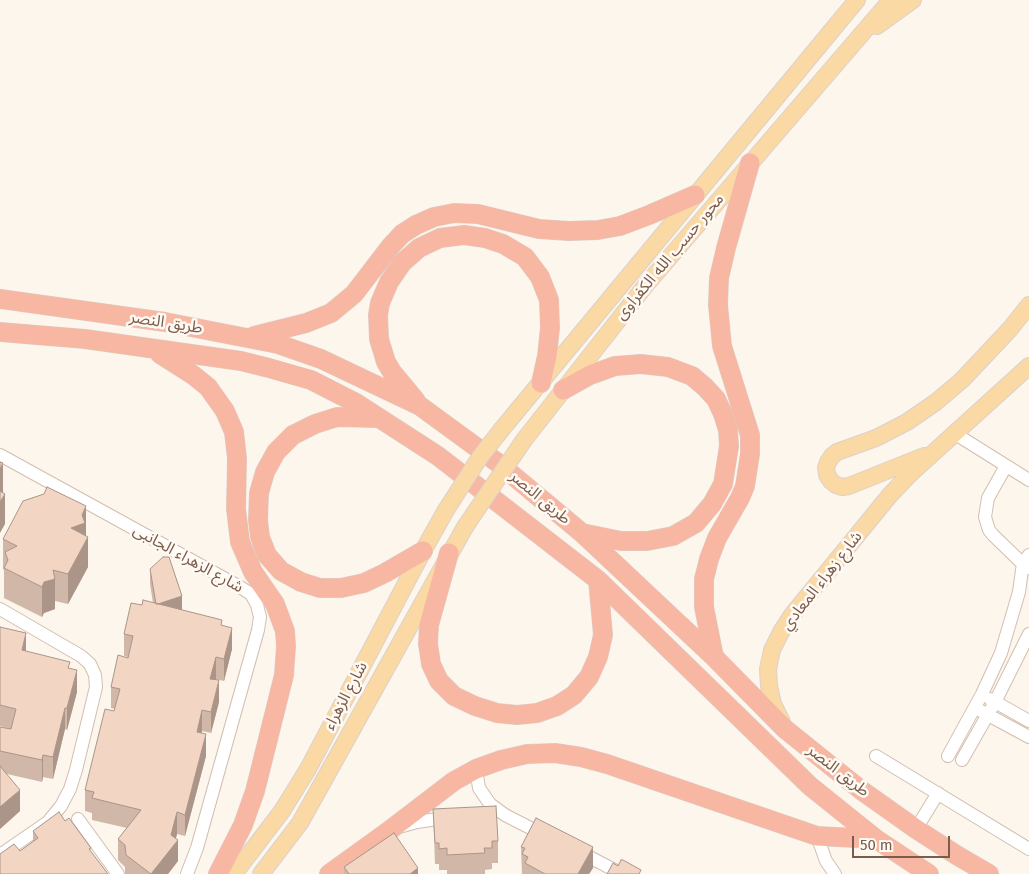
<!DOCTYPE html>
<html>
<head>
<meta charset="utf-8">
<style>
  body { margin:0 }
  #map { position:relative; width:1029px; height:874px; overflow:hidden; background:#fdf6ec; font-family:"Fira Sans",sans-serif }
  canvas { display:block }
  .scale { position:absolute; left:852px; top:836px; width:98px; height:22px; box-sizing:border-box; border:2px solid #7a5c4d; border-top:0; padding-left:6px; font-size:15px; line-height:18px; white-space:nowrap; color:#7a5c4d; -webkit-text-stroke:4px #fffaf3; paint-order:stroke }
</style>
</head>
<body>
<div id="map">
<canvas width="1029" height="874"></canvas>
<div class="scale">50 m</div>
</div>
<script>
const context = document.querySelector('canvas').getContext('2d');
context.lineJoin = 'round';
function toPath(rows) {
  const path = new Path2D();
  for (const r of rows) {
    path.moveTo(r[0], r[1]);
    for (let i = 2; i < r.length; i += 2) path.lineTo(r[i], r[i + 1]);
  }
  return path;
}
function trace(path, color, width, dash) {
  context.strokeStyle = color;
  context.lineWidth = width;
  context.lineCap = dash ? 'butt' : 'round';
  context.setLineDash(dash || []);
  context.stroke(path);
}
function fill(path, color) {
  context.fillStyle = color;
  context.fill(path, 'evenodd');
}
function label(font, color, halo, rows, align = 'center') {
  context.font = font + ' "Fira Sans","Noto Sans Arabic",sans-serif';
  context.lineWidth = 5;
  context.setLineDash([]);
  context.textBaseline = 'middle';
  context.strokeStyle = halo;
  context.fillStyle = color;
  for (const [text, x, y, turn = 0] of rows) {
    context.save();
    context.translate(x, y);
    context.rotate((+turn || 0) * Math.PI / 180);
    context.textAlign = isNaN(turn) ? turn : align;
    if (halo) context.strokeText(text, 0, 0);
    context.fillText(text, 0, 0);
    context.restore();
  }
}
const minor = toPath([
  [954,433,1029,480],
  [0,455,240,587,251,594,257,605,260,617,258,630,197,848,187,874],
  [1006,466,988,498,985,517,989,530,993,535,1027,568],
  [0,609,81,656,90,664,95,675,96,687,76,770,70,789,61,806,48,822,0,855],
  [990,699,1029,721],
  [981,711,1029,737],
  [876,756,1029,849],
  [948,756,982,694,1001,653,1019,592,1023,563,1029,555],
  [962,760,995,702,1029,634],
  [476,769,479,788,490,804,505,815,546,836],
  [78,819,118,874],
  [399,827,417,822,451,817],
  [916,829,938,793],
  [817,836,826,861,835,874],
  [578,851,622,874]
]);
const major = toPath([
  [877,26,913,0],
  [502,429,857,0],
  [524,440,645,286,891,0],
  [924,456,849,486,842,487,836,485,831,481,827,475,826,468,828,462,832,456,837,452,876,438,907,422,936,402,962,380,1010,329,1029,305],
  [782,722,773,704,769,686,768,669,772,650,781,632,792,615,890,495,910,474,1029,366],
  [234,874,282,811,308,769,423,551,446,510],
  [261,874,300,823,465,527]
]);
const highway = toPath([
  [0,299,165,322,278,344,321,359,420,406,498,463,582,533,714,657,785,729,861,790,916,829,958,856,989,874],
  [0,332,85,339,241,361,269,368,311,380,356,403,438,456,598,580,810,786,876,839,929,874],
  [254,336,306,323,331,313,354,294,390,247,402,234,416,225,434,217,454,213,478,214,539,229,569,231,598,230,620,226,649,215,695,195],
  [160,354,193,375,208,387,225,411,234,432,237,458,236,509,240,542,253,572,275,604,285,631,286,646,284,675,255,791,243,825,218,874],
  [563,390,590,375,615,366,641,364,668,367,692,376,705,387,716,399,723,414,728,430,729,446,723,484,712,504,696,523,673,536,647,541,621,541,582,533],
  [416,401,392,372,386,362,379,339,378,315,380,303,389,282,402,263,419,248,440,238,464,235,485,238,503,244,525,257,540,277,549,300,550,328,547,356,541,383],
  [378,418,337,417,315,424,293,435,276,452,265,472,259,493,258,520,260,537,267,555,281,571,301,582,320,588,341,588,364,583,385,573,423,551],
  [449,553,429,625,428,644,431,664,439,681,454,696,475,706,497,713,517,715,537,713,557,706,574,695,589,677,598,657,603,635,598,580],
  [714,657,704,607,704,579,709,559,717,538,740,498,745,486,750,454,750,435,722,346,718,305,719,278,726,248,750,163],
  [329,874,390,830,454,781,476,769,501,760,527,754,555,753,581,757,607,764,817,836,876,839]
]);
trace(minor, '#d1beb0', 14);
trace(major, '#dad1cd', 18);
trace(highway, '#dad1cd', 20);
trace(minor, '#fff', 12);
trace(major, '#fbd9a5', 16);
trace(highway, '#f7b7a3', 19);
const majorBridge = toPath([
  [446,510,480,457,502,429],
  [465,527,524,440]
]);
trace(majorBridge, '#dad1cd', 18, []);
trace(majorBridge, '#fbd9a5', 16);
fill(toPath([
  [86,536,88,567,68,604,55,601,55,609,44,613,42,617,4,598,4,570,3,569,3,539],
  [150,569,182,610,222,626,232,649,224,681,216,679,219,702,211,733,202,731,202,733,206,756,185,836,177,834,176,838,178,861,168,874,125,874,125,867,118,860,118,839,127,828,92,820,92,813,85,811,85,790,114,711,115,709,111,708,111,687,128,657,124,656,124,634,142,605,153,603,150,584],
  [0,627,26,651,70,669,77,692,67,730,65,729,53,779,43,777,42,782,7,774,20,811,0,829,0,727,11,729,0,726],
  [433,809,498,841,498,863,492,863,492,869,485,870,485,874,447,874,447,870,439,870,439,864,435,864],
  [65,821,91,850,20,851,33,842,33,831],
  [521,847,593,868,589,874,522,874],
  [344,867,418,874,344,874]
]), '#d1b7a8');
fill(toPath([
  [3,463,3,493,5,494,5,524,0,533,0,469],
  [86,506,86,537,88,537,88,567,68,604,68,574,71,528,82,515],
  [55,579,55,609,44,613,42,617,42,587,44,582],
  [182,596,182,611,156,605],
  [232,628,232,649,224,681,224,659],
  [26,633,26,655,22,650],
  [216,657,216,679,210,700,210,679],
  [77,670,77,692,67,730,67,708],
  [219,680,219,702,211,733,211,712],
  [65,708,65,729,53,779,53,757],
  [202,710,202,731,197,754,197,732],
  [206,734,206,756,185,836,185,815],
  [43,755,43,777,42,782,42,760],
  [20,790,20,811,0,829,0,807],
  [177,812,177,834,174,845,178,840,178,861,168,874,151,874,171,835],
  [593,847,593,868,589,874,578,874],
  [418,868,418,874,410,874]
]), '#aa9588');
const building = toPath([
  [0,462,3,463,0,469,0,462],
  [47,487,86,506,82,515,85,523,71,528,88,537,68,574,53,570,55,579,44,582,42,587,4,568,8,560,5,552,17,546,3,539,23,501,44,494,47,487],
  [0,491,5,494,0,502,0,491],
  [163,557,169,557,182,596,158,604,156,604,150,569,163,557],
  [143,600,222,620,221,625,232,628,224,659,216,657,210,679,219,680,211,712,202,710,197,732,206,734,185,815,177,812,171,835,178,840,151,874,126,855,125,845,118,839,141,810,92,798,94,792,85,790,105,709,114,711,120,689,111,687,118,655,128,658,133,636,124,634,131,603,142,605,143,600],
  [0,627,26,633,22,650,70,662,68,668,77,670,67,708,65,708,53,757,43,755,42,760,0,751,0,727,11,729,16,709,0,705,0,627],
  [0,766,20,790,0,807,0,766],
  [496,806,498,841,492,841,492,848,484,848,485,853,447,855,447,848,439,849,439,843,435,843,433,809,496,806],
  [59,812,65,821,69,818,91,848,89,849,108,874,0,874,0,854,14,844,20,851,38,838,33,831,59,812],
  [536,818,593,847,578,874,545,874,525,863,528,857,522,854,525,848,521,847,536,818],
  [394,833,418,868,410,874,349,874,344,867,394,833],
  [621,860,623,860,641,870,639,874,607,874,613,863,618,866,621,860]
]);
fill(building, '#f3d5c3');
trace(building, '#aa9588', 1);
label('16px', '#7a5c4d', '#fffaf3', [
  ["محور حسب الله الكفراوى",670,257,-50],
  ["طريق النصر",166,323,9],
  ["طريق النصر",540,498,40],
  ["شارع الزهراء الجانبى",188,559,29],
  ["شارع زهراء المعادي",822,581,-52],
  ["شارع الزهراء",346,696,-62],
  ["طريق النصر",838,771,38]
]);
</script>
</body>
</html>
